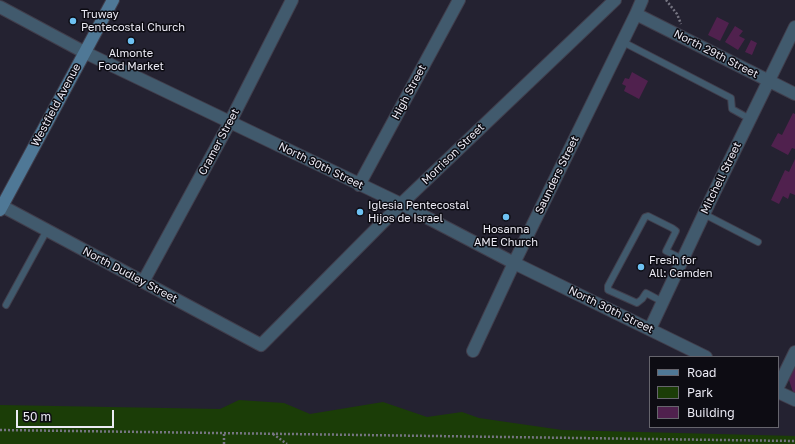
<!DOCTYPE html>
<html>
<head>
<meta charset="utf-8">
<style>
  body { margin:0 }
  #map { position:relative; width:795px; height:444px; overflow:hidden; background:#242231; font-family:"Golos Text",sans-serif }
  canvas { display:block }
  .legend { position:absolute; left:649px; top:356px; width:130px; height:72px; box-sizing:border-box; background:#0d0c13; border:1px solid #66656d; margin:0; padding:5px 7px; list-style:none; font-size:12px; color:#ebeaf4 }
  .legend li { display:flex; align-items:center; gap:8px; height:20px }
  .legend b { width:20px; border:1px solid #66656d }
  .scale { position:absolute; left:16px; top:410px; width:98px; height:18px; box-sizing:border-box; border:2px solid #ebeaf4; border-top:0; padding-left:5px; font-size:12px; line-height:14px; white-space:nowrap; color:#ebeaf4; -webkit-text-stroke:3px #0d0c13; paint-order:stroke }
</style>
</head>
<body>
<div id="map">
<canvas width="795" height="444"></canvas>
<ul class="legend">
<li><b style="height:5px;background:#4f7896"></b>Road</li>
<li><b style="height:11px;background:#1b3d07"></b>Park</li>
<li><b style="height:11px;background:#50214e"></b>Building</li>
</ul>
<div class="scale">50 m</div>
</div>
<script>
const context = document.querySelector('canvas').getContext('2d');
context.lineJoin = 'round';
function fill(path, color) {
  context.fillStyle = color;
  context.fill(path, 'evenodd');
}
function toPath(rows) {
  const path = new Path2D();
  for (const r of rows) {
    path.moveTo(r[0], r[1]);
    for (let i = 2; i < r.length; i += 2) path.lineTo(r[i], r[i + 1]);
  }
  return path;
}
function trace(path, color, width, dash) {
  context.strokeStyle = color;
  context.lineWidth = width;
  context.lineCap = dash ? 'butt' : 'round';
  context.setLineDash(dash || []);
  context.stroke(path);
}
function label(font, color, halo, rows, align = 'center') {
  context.font = font + ' "Golos Text",sans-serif';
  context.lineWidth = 3;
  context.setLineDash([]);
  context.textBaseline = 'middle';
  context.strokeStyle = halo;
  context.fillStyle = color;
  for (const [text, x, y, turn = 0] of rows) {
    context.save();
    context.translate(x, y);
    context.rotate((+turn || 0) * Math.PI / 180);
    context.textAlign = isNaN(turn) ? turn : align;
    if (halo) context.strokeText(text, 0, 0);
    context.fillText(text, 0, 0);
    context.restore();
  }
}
fill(toPath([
  [239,400,284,403,310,414,383,402,427,417,462,412,479,418,562,430,795,436,795,444,0,444,0,405,220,409]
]), '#1b3d07');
fill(toPath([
  [717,17,729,23,720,41,708,35],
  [735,26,743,31,739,36,745,39,738,50,725,42],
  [751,40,757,43,752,55,745,52],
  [632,72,648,81,639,99,624,91,626,86,622,84,625,78,629,79],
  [793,113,795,114,795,149,792,148,788,155,771,146,778,133,782,135],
  [795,159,795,195,790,193,788,199,783,196,779,204,771,200,785,170,789,172],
  [795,362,795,393,793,392,788,377]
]), '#50214e');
const lane = toPath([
  [623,42,731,98,732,109,750,119],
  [704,214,758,242],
  [663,302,646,293,642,299,637,303,608,290,608,286,645,217,648,216,672,228,676,231,666,251,683,259],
  [6,305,47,230]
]);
const street = toPath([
  [0,7,84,52,401,204,514,263,706,357],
  [636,14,795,94],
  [359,185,459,0],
  [0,205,261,345,401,204,615,0],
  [143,282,230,122,292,0],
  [650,329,710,201,795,27],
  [473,351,514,263,636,14,642,0],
  [778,387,795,352],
  [778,392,795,400]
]);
const secondary = toPath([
  [0,210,113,0]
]);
trace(lane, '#403e4c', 8);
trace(street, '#403e4c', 14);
trace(secondary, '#403e4c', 14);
trace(toPath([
  [666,0,677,14,681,24],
  [0,430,795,441],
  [273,434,287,444],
  [224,444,224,433]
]), '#767582', 2.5, [2, 2]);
trace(lane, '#415a6d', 6);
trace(street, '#415a6d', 12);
trace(secondary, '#4f7896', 12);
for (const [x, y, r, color] of [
  [73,21,4,"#6ec2f3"],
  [131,41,4,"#6ec2f3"],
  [360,212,4,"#6ec2f3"],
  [506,217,4,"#6ec2f3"],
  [641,267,4,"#6ec2f3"]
]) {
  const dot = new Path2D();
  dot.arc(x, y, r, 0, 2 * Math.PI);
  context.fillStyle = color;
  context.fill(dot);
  trace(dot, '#0d0c13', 1.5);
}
label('11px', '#ebeaf4', '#0d0c13', [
  ["Truway",81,15],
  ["Pentecostal Church",81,28],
  ["Almonte",131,54,"center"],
  ["Food Market",131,67,"center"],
  ["Iglesia Pentecostal",368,206],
  ["Hijos de Israel",368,219],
  ["Hosanna",506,230,"center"],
  ["AME Church",506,243,"center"],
  ["Fresh for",649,261],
  ["All: Camden",649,274]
], 'left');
label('11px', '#ebeaf4', '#0d0c13', [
  ["North 29th Street",716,54,27],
  ["High Street",409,92,-62],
  ["Westfield Avenue",56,105,-62],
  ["Cramer Street",219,142,-62],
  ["Morrison Street",453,154,-44],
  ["North 30th Street",321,166,26],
  ["Saunders Street",557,175,-64],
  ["Mitchell Street",721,178,-64],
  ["North Dudley Street",130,275,28],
  ["North 30th Street",611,310,26]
]);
</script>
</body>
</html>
